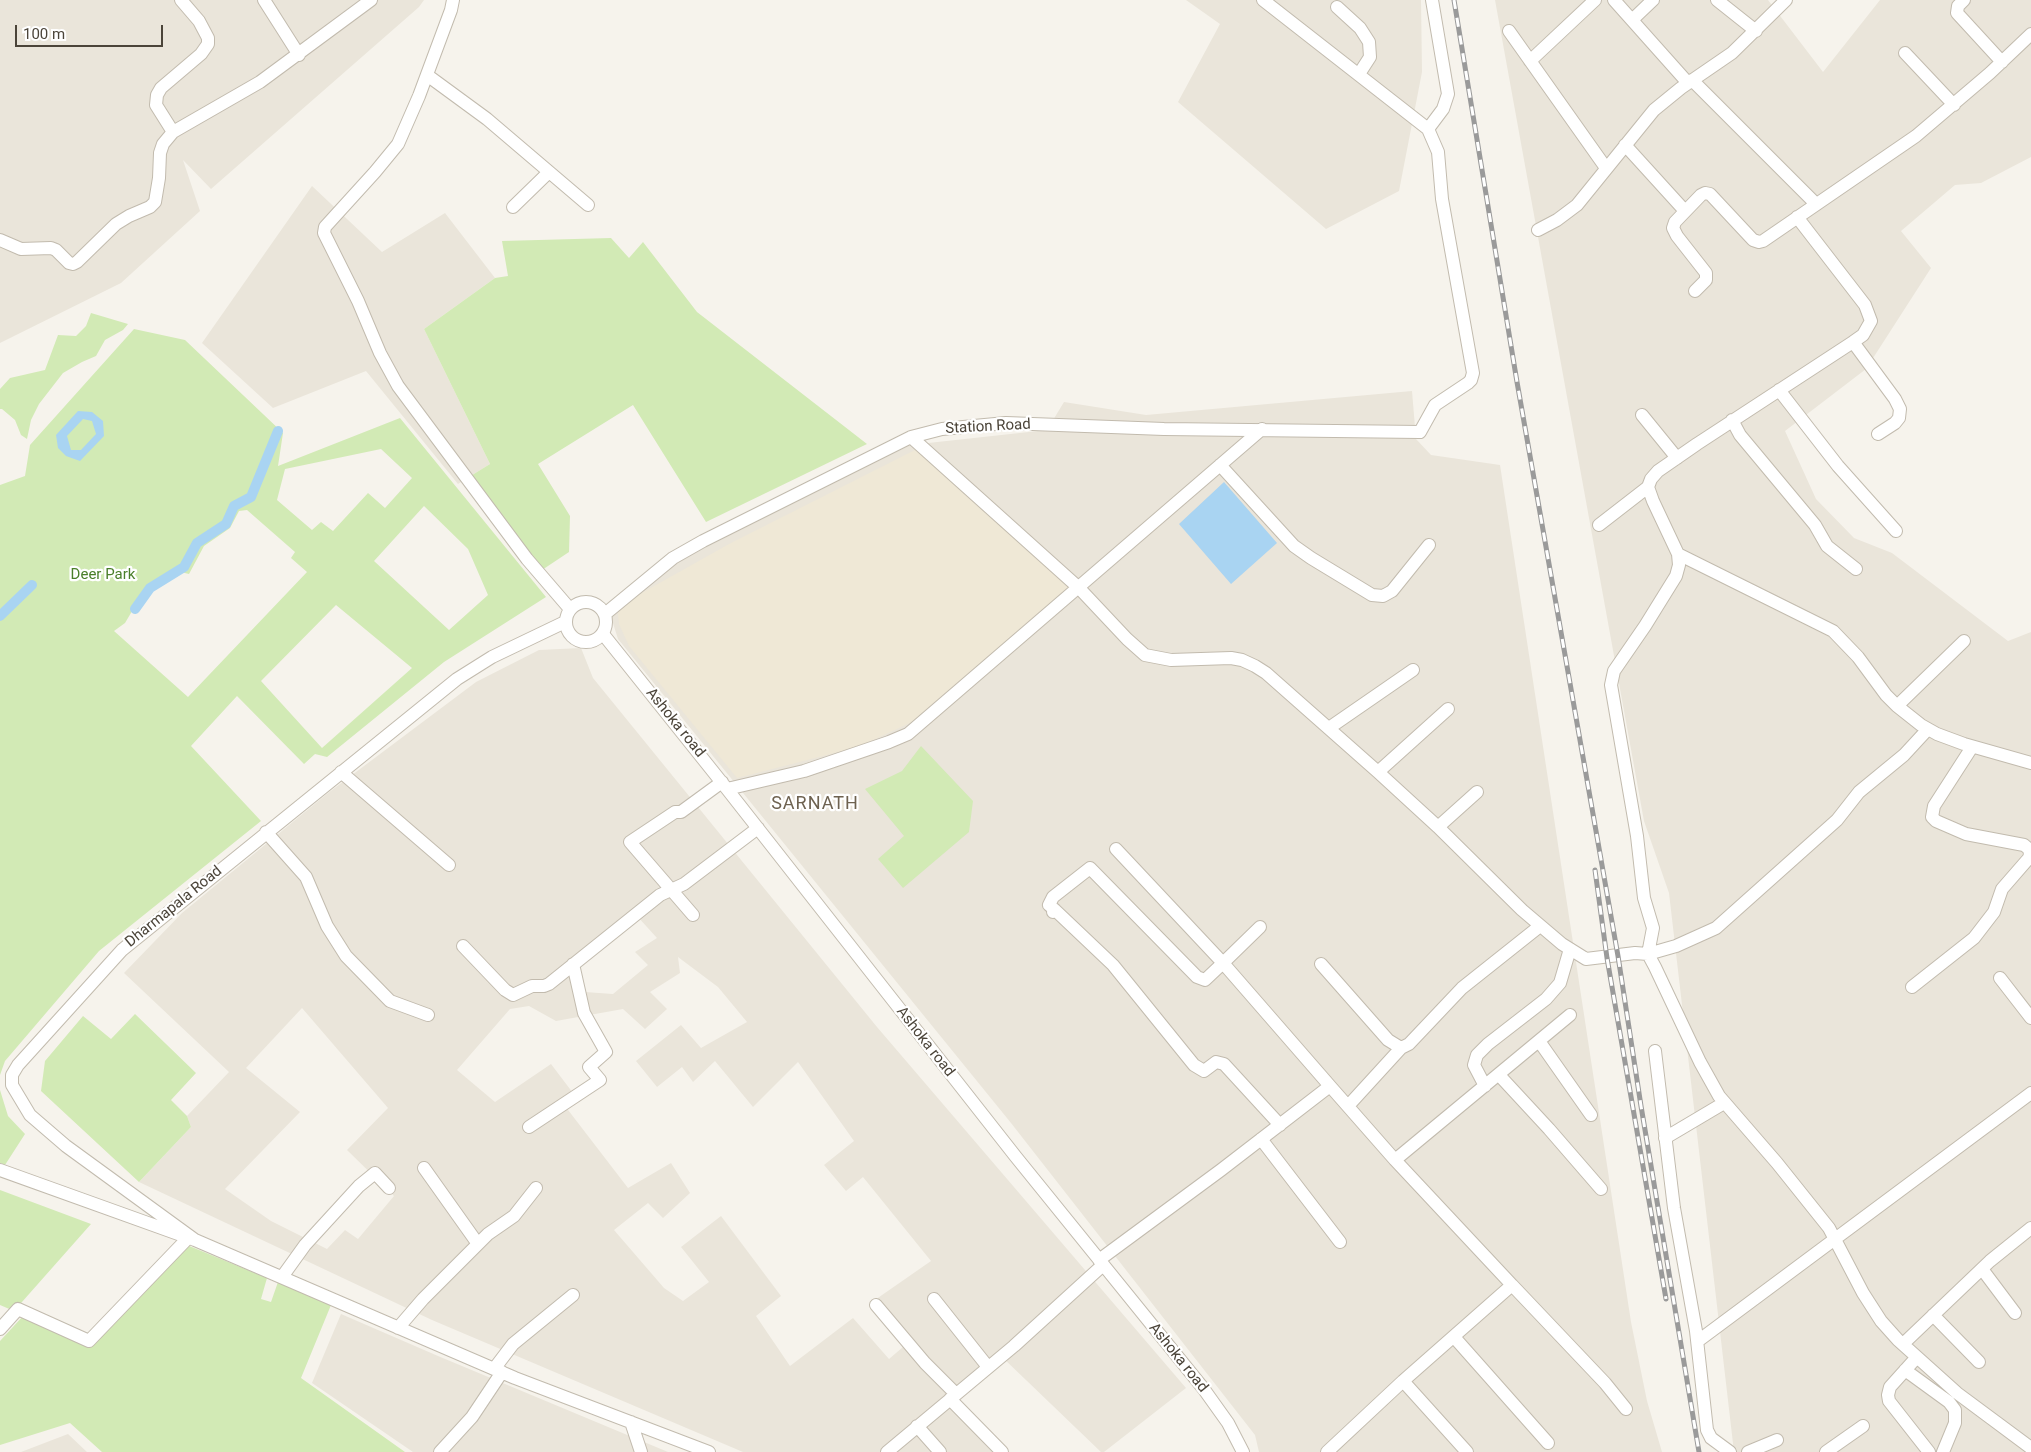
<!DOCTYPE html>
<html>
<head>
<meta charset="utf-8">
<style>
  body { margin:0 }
  #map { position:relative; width:2031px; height:1452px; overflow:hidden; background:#f6f3ec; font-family:Roboto,sans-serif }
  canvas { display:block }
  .scale { position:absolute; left:15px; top:25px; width:148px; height:22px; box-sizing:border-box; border:2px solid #4b4439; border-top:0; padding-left:6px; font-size:15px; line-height:18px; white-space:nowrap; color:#4b4439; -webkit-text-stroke:4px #fff; paint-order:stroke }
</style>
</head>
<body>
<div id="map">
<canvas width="2031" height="1452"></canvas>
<div class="scale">100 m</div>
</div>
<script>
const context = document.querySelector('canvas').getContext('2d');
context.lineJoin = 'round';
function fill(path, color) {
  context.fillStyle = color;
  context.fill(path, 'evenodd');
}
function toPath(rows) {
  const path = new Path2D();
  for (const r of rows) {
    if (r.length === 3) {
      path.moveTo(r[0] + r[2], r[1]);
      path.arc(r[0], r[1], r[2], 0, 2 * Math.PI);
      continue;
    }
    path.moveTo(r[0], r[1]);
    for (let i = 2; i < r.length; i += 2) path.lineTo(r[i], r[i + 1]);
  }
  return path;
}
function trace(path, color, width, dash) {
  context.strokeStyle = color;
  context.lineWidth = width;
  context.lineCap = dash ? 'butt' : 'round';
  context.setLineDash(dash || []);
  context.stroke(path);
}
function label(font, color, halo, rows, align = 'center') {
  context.font = font + ' Roboto,sans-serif';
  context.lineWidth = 4.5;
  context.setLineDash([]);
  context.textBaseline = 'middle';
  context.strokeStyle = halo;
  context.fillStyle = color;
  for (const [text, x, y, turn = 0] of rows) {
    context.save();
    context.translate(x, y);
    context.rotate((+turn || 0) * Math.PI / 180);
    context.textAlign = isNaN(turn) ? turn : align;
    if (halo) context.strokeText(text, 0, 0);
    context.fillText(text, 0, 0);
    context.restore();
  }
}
fill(toPath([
  [0,0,424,0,419,7,211,189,183,160,200,211,121,283,0,343],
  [1186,0,1421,0,1422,72,1399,191,1326,229,1178,102,1220,24],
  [1495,0,1768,0,1823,72,1880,0,2031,0,2031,157,1981,183,1955,185,1901,231,1931,268,1866,369,1785,431,1816,499,1854,538,1892,553,2008,641,2031,632,2031,1452,1734,1452,1669,893,1644,821],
  [312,186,382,252,445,213,495,278,424,329,490,464,458,484,366,371,273,408,202,343],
  [1412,391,1416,439,1431,455,1500,465,1631,1322,1647,1401,1662,1452,1259,1452,1255,1435,1011,1123,618,639,611,617,620,601,720,535,910,445,1047,430,1064,402,1146,415],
  [581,648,593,678,877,1027,1186,1388,1104,1452,1101,1452,1002,1357,949,1400,1001,1452,743,1452,432,1320,139,1182,191,1127,187,1116,229,1072,124,973,182,913,328,793,476,682,539,650],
  [637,916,657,938,635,952,648,965,613,994,585,992,574,965],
  [678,957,718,987,747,1022,701,1048,681,1025,636,1061,657,1087,682,1067,693,1082,715,1061,753,1107,798,1062,854,1141,824,1165,846,1191,863,1177,931,1261,872,1302,903,1347,889,1359,853,1318,790,1366,756,1316,781,1296,721,1216,681,1247,709,1282,683,1301,664,1288,614,1230,648,1203,663,1218,690,1193,671,1163,628,1188,565,1106,576,1097,551,1064,495,1102,457,1070,510,1009,529,1006,556,1021,623,1009,645,1029,667,1009,650,992,680,973],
  [302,1008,388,1108,347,1150,394,1196,358,1239,345,1230,327,1249,271,1221,225,1189,300,1112,246,1068],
  [341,1314,438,1356,668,1452,413,1452,312,1383],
  [68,1434,87,1452,20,1452,21,1452]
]), '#eae5da');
fill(toPath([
  [917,449,1066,583,1069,590,914,721,858,747,737,778,629,646,619,624,618,613,624,603,729,544]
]), '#efe8d6');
fill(toPath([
  [611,238,629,258,643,242,697,312,867,444,706,522,633,405,538,464,570,516,569,552,542,570,469,477,490,464,424,329,495,278,508,276,502,241],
  [91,313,128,324,123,330,105,340,96,356,82,362,63,373,39,404,31,420,27,439,21,435,15,420,2,409,0,409,0,389,10,378,45,370,58,335,76,336,86,326],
  [134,329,185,340,283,433,278,466,400,418,546,597,444,662,327,757,315,754,304,764,237,696,191,746,261,821,99,951,5,1061,0,1075,0,485,25,476,30,445],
  [381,449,412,478,385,508,368,493,333,531,321,522,312,530,277,500,285,469],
  [424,506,468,549,488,595,449,630,374,561],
  [247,510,295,552,291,558,307,572,188,697,114,631,125,623,144,591,172,570,189,574,204,546,230,528,239,511],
  [336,605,412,668,322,748,261,681],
  [921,746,973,801,969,832,903,888,878,859,904,836,865,789,902,771],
  [135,1014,196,1073,171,1100,187,1116,191,1127,139,1182,41,1091,45,1061,83,1016,111,1039],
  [0,1090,8,1116,25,1134,5,1165,0,1163],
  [0,1190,91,1224,14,1311,0,1305],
  [182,1243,267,1278,261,1299,271,1302,278,1282,331,1305,301,1378,405,1452,102,1452,70,1423,0,1445,0,1341,24,1315,92,1344]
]), '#d2eab5');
fill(toPath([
  [78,411,92,412,103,421,104,436,80,461,66,456,58,448,56,435],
  [83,419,92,421,96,434,81,450,71,450,67,436],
  [1224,482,1277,543,1231,584,1179,524]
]), '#a9d4f2');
trace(toPath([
  [135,609,150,588,184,567,197,543,226,524,234,506,251,497,278,431],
  [0,616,32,585]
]), '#a9d4f2', 10);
const minor = toPath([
  [264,0,299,55],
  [453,0,451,10,419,96,398,144,375,172,325,227,324,233,358,301,380,353,398,386,527,559,570,609],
  [1614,0,1688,83],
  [1717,0,1756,31],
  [1964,0,1958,6,1957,13,2002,62],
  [1337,7,1360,28,1369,42,1370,57,1359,74],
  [1632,20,1653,0],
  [1509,31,1606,168],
  [1905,53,1954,105],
  [1530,61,1595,0],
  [427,75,487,119,588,205],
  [1692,80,1816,204],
  [1428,129,1443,109,1448,94,1432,0],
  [173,132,156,105,157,95,161,88,201,54,208,44,208,38,199,21,181,0],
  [1625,145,1685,211],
  [513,207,549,172],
  [1797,217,1865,305,1871,321,1863,335,1853,342,1697,444,1658,471,1651,479,1648,487,1653,501,1678,554,1679,565,1676,576,1645,626,1614,671,1611,685,1637,836,1644,898,1653,928,1648,954,1676,946,1716,928,1837,820,1859,792,1904,755,1928,729],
  [1538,230,1557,220,1577,205,1654,110,1681,88,1732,53,1786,0],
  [0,240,21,249,51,248,56,250,69,263,73,264,77,262,116,224,129,216,150,207,155,202,159,178,160,153,163,144,173,132,260,82,371,0],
  [1695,291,1706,280,1706,273,1677,236,1673,228,1675,222,1701,195,1705,193,1710,194,1753,240,1759,242,1763,241,1916,136,1990,73,2031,34],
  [1853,342,1895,399,1900,409,1899,418,1895,423,1878,434],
  [1779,390,1838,466,1896,531],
  [1642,415,1677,458],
  [1732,420,1740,435,1815,525,1827,546,1856,569],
  [911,437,1079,588,1127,639,1145,655,1171,660,1231,658,1242,660,1255,666,1266,673,1378,772,1438,827,1522,910,1562,944,1586,959,1635,953,1648,954,1655,967,1700,1062,1719,1096,1777,1163,1829,1228,1863,1293,1881,1321,1898,1340,1957,1393,2031,1448],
  [1220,465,1294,546,1311,558,1372,595,1383,596,1392,591,1429,545],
  [1599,525,1648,487],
  [1678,554,1833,631,1858,657,1886,695,1897,706,1921,725,1937,734,1964,744,2031,763],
  [586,622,20],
  [605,614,673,558,703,541,911,437,942,429,1006,423,1164,429,1420,432,1435,405,1468,383,1471,380,1473,373,1442,199,1438,152,1428,129,1263,0],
  [603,634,727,789,1016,1157,1203,1388,1228,1423,1243,1452],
  [1897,706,1964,641],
  [1329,728,1413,670],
  [341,772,449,865],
  [1378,772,1448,709],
  [727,789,804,771,889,742,908,734,1262,429],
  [1438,827,1477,792],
  [266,832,306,877,327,926,346,956,390,1001,428,1015],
  [1116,849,1223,963,1260,927],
  [1055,910,1113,965,1194,1065,1204,1071,1216,1062,1224,1064,1280,1125],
  [1053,912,1055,910,1049,905,1053,897,1090,868,1197,977,1205,980,1223,963,1330,1086],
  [693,915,630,842,675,812,681,812,722,782],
  [463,946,505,990,513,995,532,986,544,986,549,984,660,895,684,884,758,828],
  [1321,964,1388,1040,1401,1048,1409,1044,1462,988,1540,926],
  [2000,978,2031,1018],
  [1912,987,1974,938,1994,912,2002,889,2029,858,2030,854,2029,849,2024,845,1966,834,1936,821,1932,817,1934,806,1972,747],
  [1539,1041,1591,1115],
  [1655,1051,1674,1208,1696,1331,1707,1430,1711,1438,1730,1452],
  [1499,1075,1549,1129,1601,1189],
  [1485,1086,1474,1065,1477,1055,1488,1044,1546,999,1560,983,1570,949],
  [1348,1106,1401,1048],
  [529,1127,600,1080,589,1067,606,1052,584,1013,573,964],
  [1665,1138,1724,1103],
  [1261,1139,1340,1242],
  [1395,1160,1570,1015],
  [424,1168,478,1244],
  [0,1170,195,1240,515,1378,709,1452],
  [195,1240,66,1146,30,1115,12,1085,12,1075,18,1065,122,950,457,679,492,657,565,622],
  [1099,1260,1221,1170,1330,1086,1395,1160,1512,1285,1403,1381,1327,1452],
  [1982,1269,2015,1313],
  [282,1277,305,1245,359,1186,375,1173,389,1188],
  [1512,1285,1605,1383,1626,1409],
  [934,1299,988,1367],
  [876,1305,925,1363,956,1394],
  [1933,1315,1979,1362],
  [398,1328,423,1299,488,1234,514,1216,536,1188],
  [0,1329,18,1309,89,1341,188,1238],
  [1454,1337,1548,1443],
  [1698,1341,2031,1093],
  [1903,1344,1990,1261,2031,1228],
  [1917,1357,1890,1387,1888,1395,1889,1401,1929,1452],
  [494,1369,513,1344,573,1295],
  [1905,1370,1949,1402,1955,1410,1955,1423,1943,1452],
  [1403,1381,1467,1452],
  [950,1399,1002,1452],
  [631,1422,641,1452],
  [917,1426,940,1452],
  [440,1452,472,1417,502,1372],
  [887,1452,1014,1346,1103,1265],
  [1748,1452,1777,1440],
  [1826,1452,1863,1426]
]);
trace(minor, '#c2bbae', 14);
trace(minor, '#fff', 12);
const rail = toPath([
  [1454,0,1517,382,1618,956,1641,1106,1699,1452],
  [1595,870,1607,958,1666,1299]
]);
trace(rail, '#9a9a9a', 5);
trace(rail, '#fff', 3, [9]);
label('15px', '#4b4439', '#fff', [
  ["Station Road",988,427,-3],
  ["Ashoka road",675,723,51],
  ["Dharmapala Road",174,907,-39],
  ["Ashoka road",925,1042,52],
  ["Ashoka road",1178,1358,51]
]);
label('15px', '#4a7f2a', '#fff', [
  ["Deer Park",103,575]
]);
context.letterSpacing = '1px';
label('18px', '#6e6250', '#fff', [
  ["SARNATH",815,804]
]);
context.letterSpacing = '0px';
</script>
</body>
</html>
